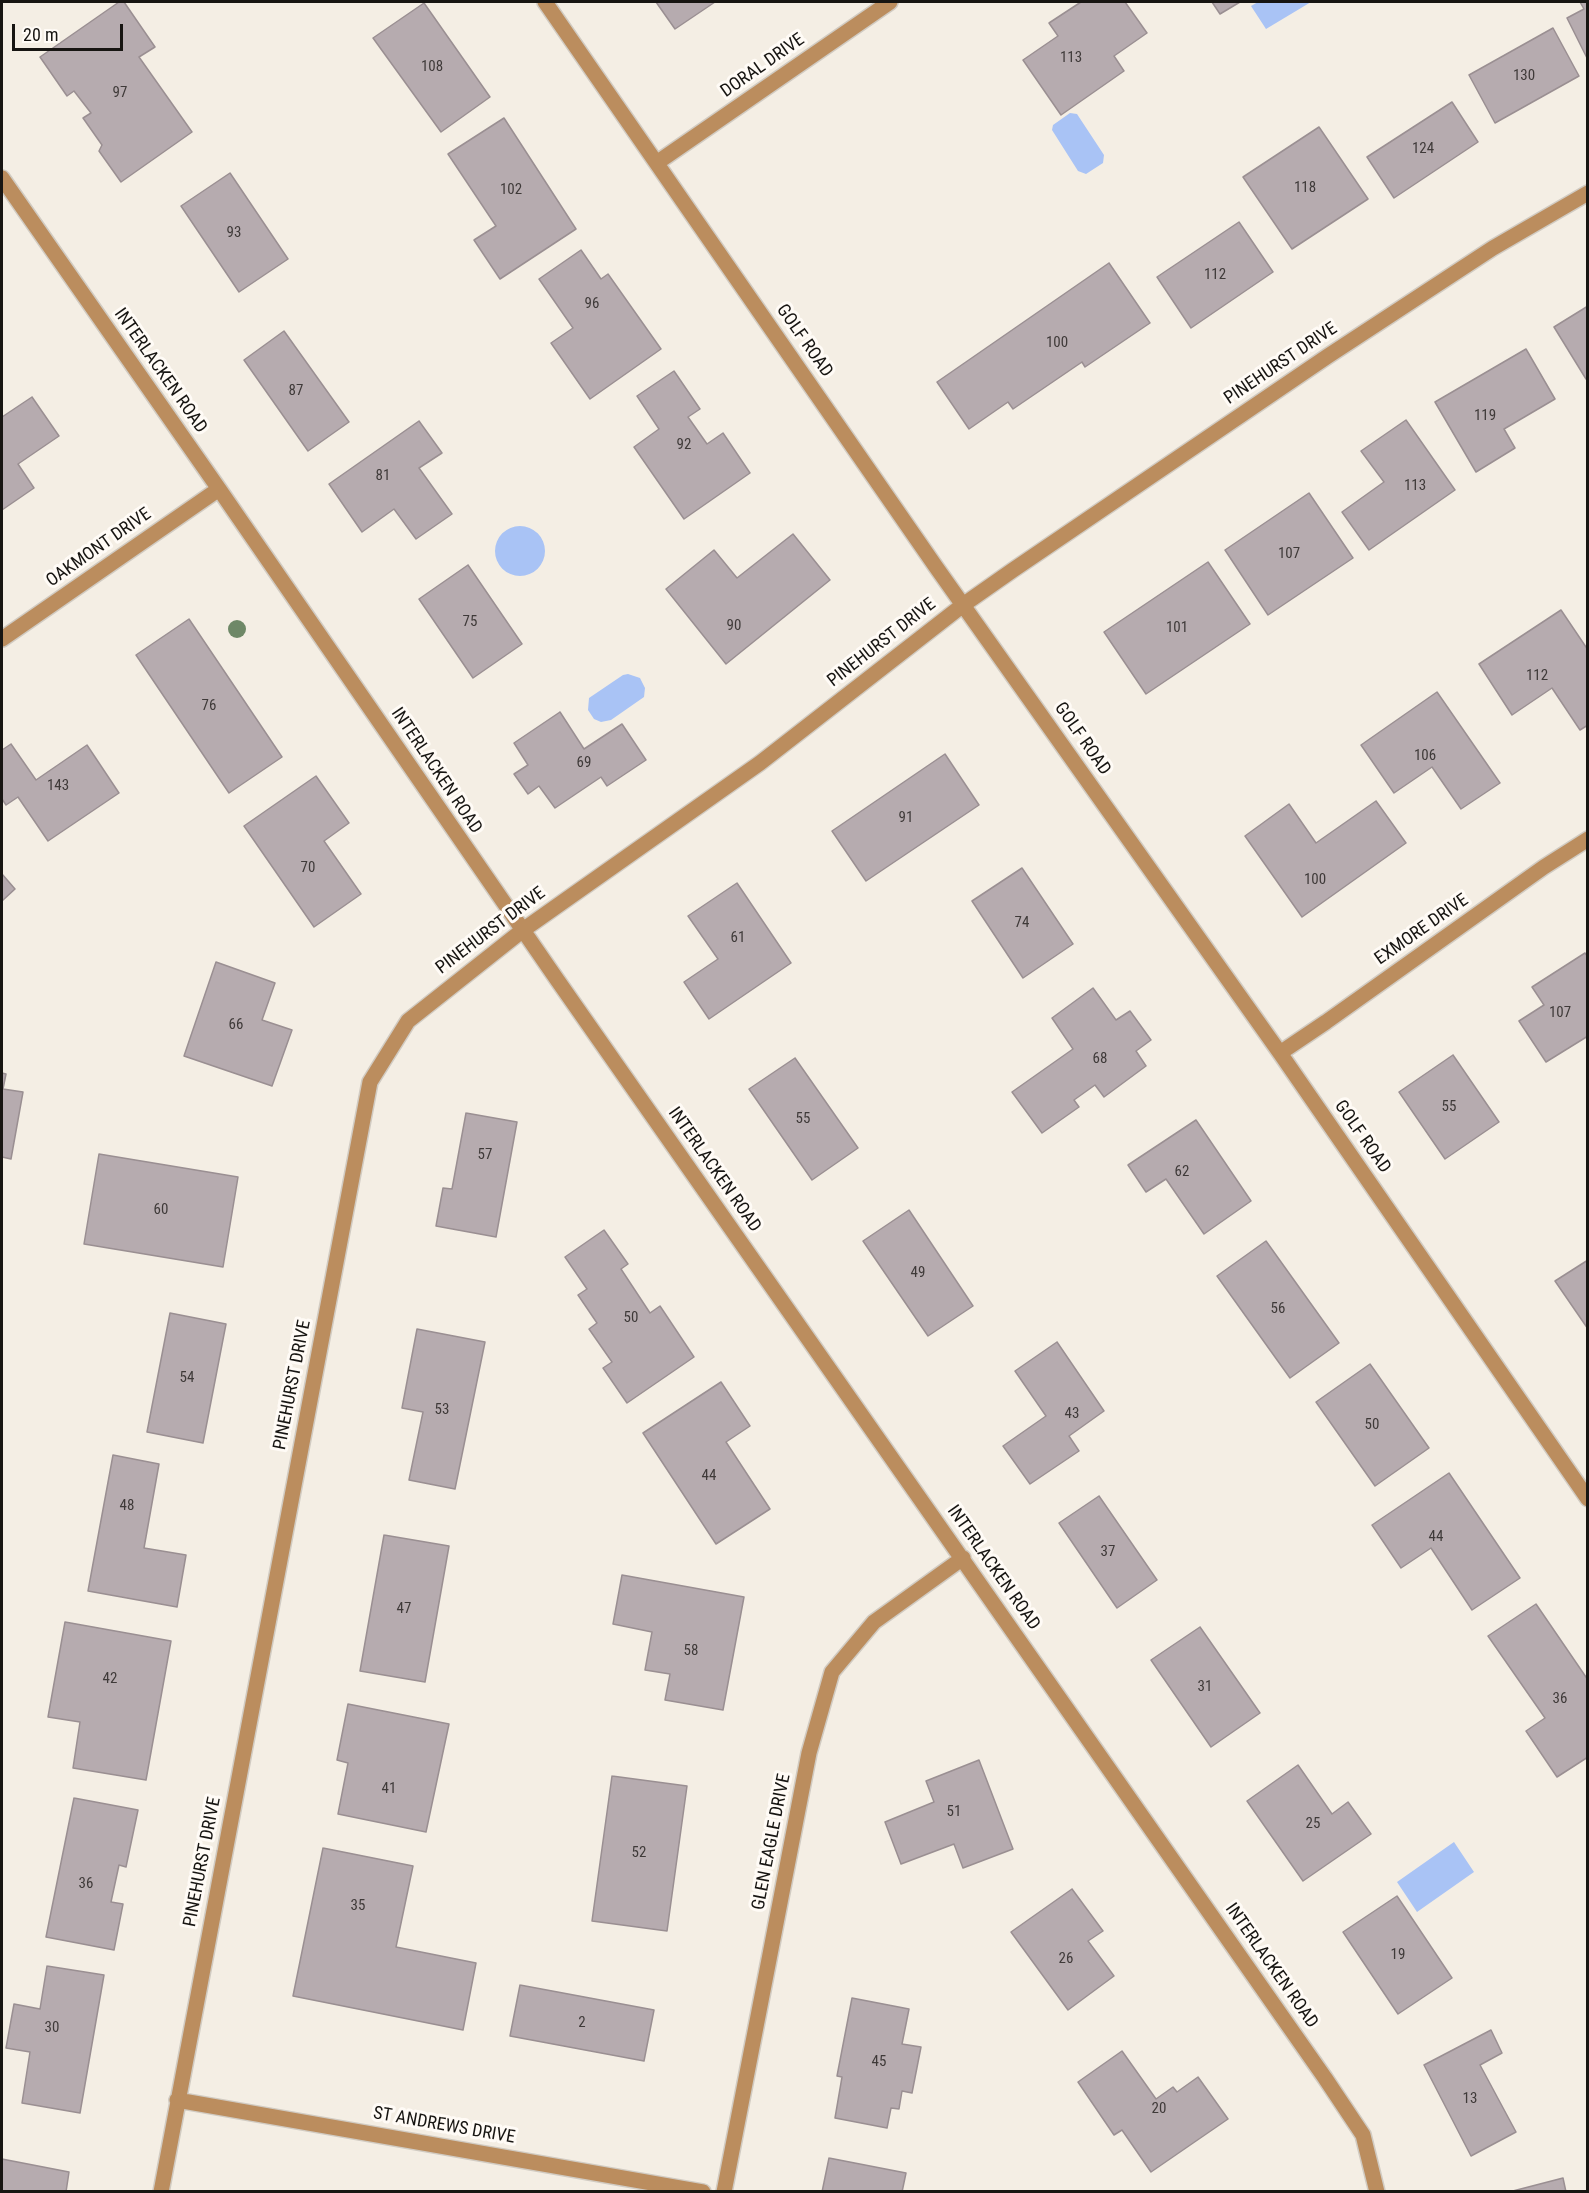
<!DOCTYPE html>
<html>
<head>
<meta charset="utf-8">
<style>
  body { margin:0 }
  #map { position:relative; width:1589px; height:2193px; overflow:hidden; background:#f4eee4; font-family:"Roboto Condensed",sans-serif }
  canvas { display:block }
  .frame { position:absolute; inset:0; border:3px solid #171512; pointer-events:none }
  .scale { position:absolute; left:12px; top:24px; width:111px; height:27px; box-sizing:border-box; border:3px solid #171512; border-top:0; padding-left:8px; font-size:18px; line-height:21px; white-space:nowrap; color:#171512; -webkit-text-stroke:4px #fffbf6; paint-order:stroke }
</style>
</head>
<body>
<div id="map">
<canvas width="1589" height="2193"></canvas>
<div class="frame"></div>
<div class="scale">20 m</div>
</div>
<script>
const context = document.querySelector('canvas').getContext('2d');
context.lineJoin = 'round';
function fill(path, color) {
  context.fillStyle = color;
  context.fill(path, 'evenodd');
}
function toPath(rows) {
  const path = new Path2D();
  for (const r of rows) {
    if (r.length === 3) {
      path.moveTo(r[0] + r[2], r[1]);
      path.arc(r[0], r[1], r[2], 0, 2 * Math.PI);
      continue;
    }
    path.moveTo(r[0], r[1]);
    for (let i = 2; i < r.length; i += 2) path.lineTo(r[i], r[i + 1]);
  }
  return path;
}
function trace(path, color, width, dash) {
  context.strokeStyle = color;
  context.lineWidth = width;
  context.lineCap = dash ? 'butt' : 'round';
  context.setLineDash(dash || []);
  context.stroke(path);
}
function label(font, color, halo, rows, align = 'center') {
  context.font = font + ' "Roboto Condensed",sans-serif';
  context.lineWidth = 6;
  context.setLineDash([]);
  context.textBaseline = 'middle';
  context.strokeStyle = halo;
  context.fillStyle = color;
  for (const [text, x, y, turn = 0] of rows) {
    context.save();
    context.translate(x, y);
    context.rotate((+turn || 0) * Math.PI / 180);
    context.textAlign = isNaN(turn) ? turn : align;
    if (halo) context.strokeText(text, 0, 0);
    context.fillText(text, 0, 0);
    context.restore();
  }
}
fill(toPath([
  [1258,2,1311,2,1266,29,1251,6],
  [1070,113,1077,114,1104,155,1103,163,1086,174,1078,171,1052,130,1053,125],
  [520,551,25],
  [628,674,640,678,645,688,644,697,611,720,601,722,594,719,588,710,589,698,623,675],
  [1454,1842,1474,1872,1417,1912,1397,1882]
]), '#a9c3f5');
const building = toPath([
  [119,2,124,2,155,47,139,57,192,132,121,182,99,151,102,145,83,118,91,113,74,91,67,96,40,57,119,2],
  [656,2,715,2,675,29,656,2],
  [1081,2,1125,2,1147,33,1114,56,1124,71,1061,115,1023,60,1058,36,1049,23,1081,2],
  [1212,2,1240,2,1220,14,1212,2],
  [1580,2,1588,2,1588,60,1567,18,1584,9,1580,2],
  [424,3,490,97,441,132,373,38,424,3],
  [1553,28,1579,76,1495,123,1469,75,1553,28],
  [1452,102,1478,142,1394,198,1367,157,1452,102],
  [504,118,576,229,500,279,474,240,496,226,448,154,504,118],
  [1319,127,1368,199,1292,249,1243,177,1319,127],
  [230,173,288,259,239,292,181,206,230,173],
  [1239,222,1273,272,1191,328,1157,277,1239,222],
  [581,250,601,279,608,274,661,349,590,399,551,343,573,328,539,279,581,250],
  [1109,263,1150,323,1085,367,1082,362,1013,409,1008,402,969,429,937,382,1109,263],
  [1588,306,1588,378,1586,379,1554,327,1588,306],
  [284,331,349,422,308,451,244,360,284,331],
  [1526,349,1555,399,1504,429,1515,448,1476,472,1435,402,1526,349],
  [674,371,700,409,688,417,707,444,723,433,750,473,684,519,634,447,659,429,637,396,674,371],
  [32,397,59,436,18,464,34,488,2,510,2,417,32,397],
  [1406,420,1455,490,1369,550,1342,512,1384,482,1361,451,1406,420],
  [419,421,442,453,419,468,452,514,416,539,394,509,362,532,329,484,419,421],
  [1309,493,1353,558,1268,615,1225,550,1309,493],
  [793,534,830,580,726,664,666,589,714,550,737,578,793,534],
  [1208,562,1250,624,1146,694,1104,632,1208,562],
  [468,565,522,644,473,678,419,599,468,565],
  [1561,610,1588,650,1588,725,1580,730,1552,688,1512,715,1479,664,1561,610],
  [189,619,282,757,229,793,136,655,189,619],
  [1437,692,1500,783,1461,809,1432,767,1394,793,1361,745,1437,692],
  [560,712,584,749,622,724,646,760,607,786,601,777,555,808,539,786,528,794,514,774,528,765,514,743,560,712],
  [11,744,36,780,87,745,119,793,48,841,18,797,6,805,2,799,2,750,11,744],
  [945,754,979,805,866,881,832,831,945,754],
  [316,776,349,823,324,841,361,894,314,927,244,826,316,776],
  [1376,801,1406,843,1302,917,1245,836,1289,804,1316,843,1376,801],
  [1022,868,1073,944,1023,978,972,901,1022,868],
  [2,874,15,889,2,901,2,874],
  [737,883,791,963,709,1019,684,982,718,959,688,916,737,883],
  [1585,953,1588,957,1588,1036,1546,1062,1519,1021,1544,1005,1532,987,1585,953],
  [216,962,275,983,262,1020,292,1030,272,1086,184,1056,216,962],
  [1093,988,1116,1020,1130,1011,1151,1040,1136,1051,1146,1066,1104,1097,1095,1085,1074,1100,1079,1107,1042,1133,1012,1092,1073,1049,1052,1018,1093,988],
  [1453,1055,1499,1122,1445,1159,1399,1092,1453,1055],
  [795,1058,858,1148,812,1180,749,1089,795,1058],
  [2,1073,6,1074,3,1089,23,1092,11,1159,2,1157,2,1073],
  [466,1113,517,1122,496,1237,436,1226,443,1188,452,1189,466,1113],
  [1196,1120,1251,1201,1204,1234,1166,1179,1146,1192,1128,1165,1196,1120],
  [99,1154,238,1177,223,1267,84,1244,99,1154],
  [909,1210,973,1306,928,1336,863,1241,909,1210],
  [604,1230,628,1264,621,1269,650,1313,660,1306,694,1357,627,1403,603,1368,612,1362,589,1329,597,1323,578,1295,587,1289,565,1257,604,1230],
  [1266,1241,1339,1343,1290,1378,1217,1276,1266,1241],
  [1588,1260,1588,1329,1555,1281,1588,1260],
  [170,1313,226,1324,203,1443,147,1432,170,1313],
  [417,1329,485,1342,455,1489,409,1480,423,1412,402,1408,417,1329],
  [1057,1342,1104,1411,1069,1436,1079,1451,1030,1484,1003,1446,1046,1416,1015,1371,1057,1342],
  [1370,1364,1429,1448,1375,1486,1316,1402,1370,1364],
  [721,1382,750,1426,726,1442,770,1509,716,1544,643,1433,721,1382],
  [113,1455,159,1464,144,1548,186,1555,177,1607,88,1591,113,1455],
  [1449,1473,1520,1578,1472,1610,1431,1548,1401,1568,1372,1525,1449,1473],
  [1099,1496,1157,1580,1117,1608,1059,1523,1099,1496],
  [384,1535,449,1546,425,1682,360,1671,384,1535],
  [622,1575,744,1597,723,1710,665,1700,670,1674,645,1670,652,1632,613,1624,622,1575],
  [1536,1604,1588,1680,1588,1757,1557,1777,1526,1731,1545,1718,1488,1636,1536,1604],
  [65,1622,171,1641,146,1780,73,1768,80,1722,48,1717,65,1622],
  [1200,1627,1260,1713,1211,1747,1151,1660,1200,1627],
  [348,1704,449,1724,426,1832,338,1814,348,1763,337,1760,348,1704],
  [979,1760,1013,1849,963,1868,954,1844,901,1864,885,1822,934,1802,926,1781,979,1760],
  [1298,1765,1332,1814,1348,1802,1371,1834,1303,1881,1247,1801,1298,1765],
  [612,1776,687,1786,667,1931,592,1921,612,1776],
  [74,1798,138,1810,126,1867,119,1865,111,1902,123,1904,114,1950,46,1937,74,1798],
  [323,1848,413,1866,396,1947,476,1963,463,2030,293,1996,323,1848],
  [1072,1889,1103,1931,1088,1941,1114,1976,1068,2010,1011,1932,1072,1889],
  [1397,1896,1452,1978,1398,2014,1343,1932,1397,1896],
  [47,1966,104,1975,80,2113,22,2103,30,2052,6,2048,14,2004,40,2009,47,1966],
  [520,1985,654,2010,644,2061,510,2036,520,1985],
  [852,1998,909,2009,902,2044,921,2047,912,2093,902,2091,899,2109,891,2108,887,2128,835,2118,842,2077,837,2076,852,1998],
  [1491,2030,1502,2053,1480,2065,1516,2132,1471,2156,1424,2065,1491,2030],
  [1122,2051,1156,2099,1173,2087,1177,2092,1198,2077,1228,2119,1151,2172,1122,2130,1114,2135,1078,2082,1122,2051],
  [829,2158,906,2173,902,2192,822,2192,829,2158],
  [2,2159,69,2172,66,2192,2,2192,2,2159],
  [1563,2178,1566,2192,1509,2192,1563,2178]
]);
fill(building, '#b6abaf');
trace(building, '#9a8f92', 1.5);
const street = toPath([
  [545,2,936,567,1280,1053,1588,1499],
  [658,162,890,2],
  [2,178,219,489,558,981,1325,2078,1363,2135,1377,2192],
  [2,639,219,489],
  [1280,1053,1326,1022,1544,867,1588,839],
  [177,2100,703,2192],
  [161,2192,370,1082,408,1021,523,930,760,763,963,605,1013,570,1328,356,1493,248,1588,193],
  [724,2192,809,1753,832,1672,874,1622,963,1558]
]);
trace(street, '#d1cbc2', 18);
trace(street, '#bb8d5e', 15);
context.fillStyle = '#6e8867';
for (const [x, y] of [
  [237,629]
]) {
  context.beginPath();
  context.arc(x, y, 9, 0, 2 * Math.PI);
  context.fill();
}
label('15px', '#3f3a39', null, [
  ["113",1071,58],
  ["108",432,67],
  ["130",1524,76],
  ["97",120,93],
  ["124",1423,149],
  ["118",1305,188],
  ["102",511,190],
  ["93",234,233],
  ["112",1215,275],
  ["96",592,304],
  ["100",1057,343],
  ["87",296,391],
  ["119",1485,416],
  ["92",684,445],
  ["81",383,476],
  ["113",1415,486],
  ["107",1289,554],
  ["75",470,622],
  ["90",734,626],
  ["101",1177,628],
  ["112",1537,676],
  ["76",209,706],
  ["106",1425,756],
  ["69",584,763],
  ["143",58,786],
  ["91",906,818],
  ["70",308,868],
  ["100",1315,880],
  ["74",1022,923],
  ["61",738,938],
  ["107",1560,1013],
  ["66",236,1025],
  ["68",1100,1059],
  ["55",1449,1107],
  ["55",803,1119],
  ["57",485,1155],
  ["62",1182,1172],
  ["60",161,1210],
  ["49",918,1273],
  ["56",1278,1309],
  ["50",631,1318],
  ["54",187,1378],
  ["53",442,1410],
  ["43",1072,1414],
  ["50",1372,1425],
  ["44",709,1476],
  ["48",127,1506],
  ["44",1436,1537],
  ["37",1108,1552],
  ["47",404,1609],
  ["58",691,1651],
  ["42",110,1679],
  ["31",1205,1687],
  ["36",1560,1699],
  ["41",389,1789],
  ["51",954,1812],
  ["25",1313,1824],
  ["52",639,1853],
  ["36",86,1884],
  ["35",358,1906],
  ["19",1398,1955],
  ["26",1066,1959],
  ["2",582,2023],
  ["30",52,2028],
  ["45",879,2062],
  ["13",1470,2099],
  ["20",1159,2109]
]);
label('18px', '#171512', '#fffbf6', [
  ["DORAL DRIVE",763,66,-35],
  ["GOLF ROAD",804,341,55],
  ["PINEHURST DRIVE",1281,364,-34],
  ["INTERLACKEN ROAD",160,371,55],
  ["OAKMONT DRIVE",99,548,-35],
  ["PINEHURST DRIVE",882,643,-38],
  ["GOLF ROAD",1082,739,55],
  ["INTERLACKEN ROAD",436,771,56],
  ["EXMORE DRIVE",1422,930,-35],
  ["PINEHURST DRIVE",491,931,-37],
  ["GOLF ROAD",1362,1137,55],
  ["INTERLACKEN ROAD",714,1170,55],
  ["PINEHURST DRIVE",293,1385,-79],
  ["INTERLACKEN ROAD",993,1568,55],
  ["GLEN EAGLE DRIVE",772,1842,-79],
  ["PINEHURST DRIVE",203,1862,-79],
  ["INTERLACKEN ROAD",1271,1966,55],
  ["ST ANDREWS DRIVE",444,2126,10]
]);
</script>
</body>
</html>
